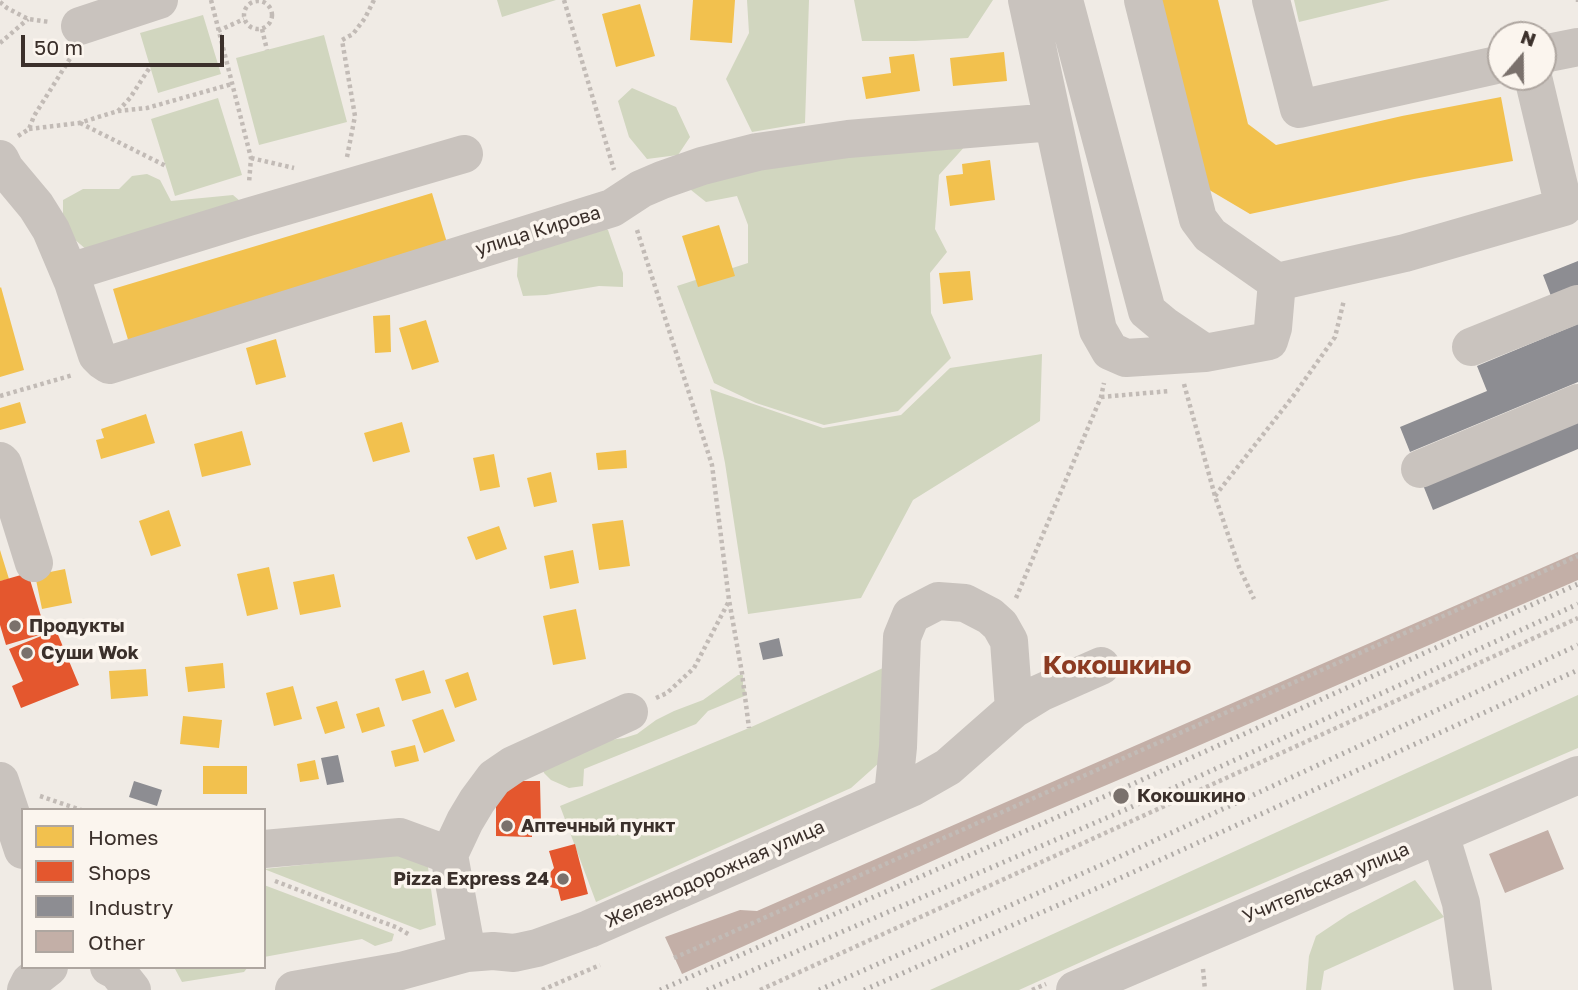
<!DOCTYPE html>
<html>
<head>
<meta charset="utf-8">
<style>
  body { margin:0 }
  #map { position:relative; width:1578px; height:990px; overflow:hidden; background:#f0ebe5; font-family:"Golos Text",sans-serif }
  canvas { display:block }
  .legend { position:absolute; left:21px; top:808px; width:245px; height:161px; box-sizing:border-box; background:#fbf5ee; border:2px solid #aea6a0; margin:0; padding:9px 12px; list-style:none; font-size:21px; color:#3b302b }
  .legend li { display:flex; align-items:center; gap:14px; height:35px }
  .legend b { width:35px; border:2px solid #aea6a0 }
  .north { position:absolute; left:1487px; top:21px; width:70px; height:70px; box-sizing:border-box; background:#fbf5ee; border:2px solid #aea6a0; border-radius:50%; rotate:20deg; font-size:19px; font-weight:700; line-height:28px; text-align:center; color:#3b302b }
  .north::after { content:''; display:block; margin:auto; width:24px; height:32px; background:#7a716c; clip-path:polygon(50% 0,100% 100%,50% 72%,0 100%) }
  .scale { position:absolute; left:21px; top:35px; width:203px; height:32px; box-sizing:border-box; border:4px solid #3b302b; border-top:0; padding-left:9px; font-size:21px; line-height:24px; white-space:nowrap; color:#3b302b; -webkit-text-stroke:5px #fbf5ee; paint-order:stroke }
</style>
</head>
<body>
<div id="map">
<canvas width="1578" height="990"></canvas>
<ul class="legend">
<li><b style="height:19px;background:#f2c14e"></b>Homes</li>
<li><b style="height:19px;background:#e4572e"></b>Shops</li>
<li><b style="height:19px;background:#8d8d92"></b>Industry</li>
<li><b style="height:19px;background:#c3afa7"></b>Other</li>
</ul>
<div class="north">N</div>
<div class="scale">50 m</div>
</div>
<script>
const context = document.querySelector('canvas').getContext('2d');
context.lineJoin = 'round';
function fill(path, color) {
  context.fillStyle = color;
  context.fill(path, 'evenodd');
}
function toPath(rows) {
  const path = new Path2D();
  for (const r of rows) {
    if (r.length === 3) {
      path.moveTo(r[0] + r[2], r[1]);
      path.arc(r[0], r[1], r[2], 0, 2 * Math.PI);
      continue;
    }
    path.moveTo(r[0], r[1]);
    for (let i = 2; i < r.length; i += 2) path.lineTo(r[i], r[i + 1]);
  }
  return path;
}
function trace(path, color, width, dash) {
  context.strokeStyle = color;
  context.lineWidth = width;
  context.lineCap = dash ? 'butt' : 'round';
  context.setLineDash(dash || []);
  context.stroke(path);
}
function label(font, color, halo, rows, align = 'center') {
  context.font = font + ' "Golos Text",sans-serif';
  context.lineWidth = 7;
  context.setLineDash([]);
  context.textBaseline = 'middle';
  context.strokeStyle = halo;
  context.fillStyle = color;
  for (const [text, x, y, turn = 0] of rows) {
    context.save();
    context.translate(x, y);
    context.rotate((+turn || 0) * Math.PI / 180);
    context.textAlign = isNaN(turn) ? turn : align;
    if (halo) context.strokeText(text, 0, 0);
    context.fillText(text, 0, 0);
    context.restore();
  }
}
fill(toPath([
  [497,0,556,0,502,17],
  [747,0,809,0,805,123,752,132,726,79,749,33],
  [854,0,993,0,968,38,915,41,862,41],
  [1294,0,1390,0,1299,22],
  [203,15,221,74,158,93,140,33],
  [324,35,347,122,259,145,236,58],
  [632,88,676,107,690,137,678,155,647,159,629,137,618,101],
  [218,98,242,175,175,196,151,119],
  [977,133,939,175,935,229,947,252,930,273,931,313,951,358,898,411,824,425,756,403,714,383,677,286,748,263,748,225,737,196,706,202,686,186,710,175],
  [147,174,160,180,171,201,233,195,240,201,88,251,73,238,63,219,63,200,83,189,119,189,132,176],
  [598,222,608,230,623,273,623,287,599,286,546,295,523,296,517,276,518,258,523,245],
  [1042,354,1040,421,913,500,861,598,748,614,725,463,710,389,823,428,901,415,950,368],
  [883,668,879,763,851,788,596,902,560,806,749,728],
  [738,675,743,675,743,685,747,695,708,711,696,724,584,769,583,786,569,788,551,780,544,773,542,765,596,742,624,738,637,734,656,720,674,711,703,700],
  [1578,695,1578,748,1110,949,1019,990,930,990],
  [412,853,427,860,436,925,420,930,264,869],
  [1415,880,1444,917,1324,971,1321,990,1306,990,1309,956,1316,936,1349,914],
  [264,885,394,934,392,941,375,946,362,939,264,957],
  [174,967,248,967,244,972,182,982]
]), '#d1d6bf');
fill(toPath([
  [693,0,735,0,732,43,690,40],
  [1160,0,1218,0,1248,124,1276,145,1402,116,1501,97,1513,161,1414,179,1250,214,1206,188],
  [640,4,655,56,616,67,602,14],
  [1004,52,1007,81,953,86,950,58],
  [914,54,920,91,866,99,862,77,891,73,889,57],
  [990,160,995,200,950,206,946,176,963,174,962,164],
  [432,193,448,246,129,343,113,289],
  [719,225,735,276,698,287,682,236],
  [970,271,973,300,943,304,939,273],
  [1,287,24,370,0,377,0,288],
  [390,315,391,352,375,353,373,316],
  [426,320,439,362,412,370,399,328],
  [276,339,286,377,256,385,246,348],
  [20,402,26,423,0,430,0,408],
  [146,414,155,443,101,459,96,440,104,438,101,429],
  [402,422,410,452,373,462,364,433],
  [242,431,251,465,202,477,194,444],
  [626,450,627,468,598,470,596,453],
  [494,454,500,487,480,491,473,458],
  [551,472,557,502,534,507,527,478],
  [169,510,181,546,151,556,139,521],
  [623,520,630,566,599,570,592,524],
  [499,526,507,549,476,560,467,537],
  [0,550,9,579,0,581],
  [573,550,579,583,550,589,544,556],
  [269,567,278,609,247,616,237,574],
  [65,569,72,603,42,609,35,575],
  [334,574,341,607,300,615,293,582],
  [576,609,586,659,553,665,543,616],
  [223,663,225,688,188,692,185,667],
  [146,669,148,696,111,699,109,671],
  [424,670,431,693,402,701,395,679],
  [468,672,477,700,455,708,445,680],
  [293,686,302,719,274,726,266,693],
  [337,701,345,728,325,734,316,707],
  [379,707,385,726,362,733,356,714],
  [443,709,455,741,424,753,412,720],
  [183,716,222,720,219,748,180,744],
  [415,745,419,761,395,767,391,751],
  [315,760,319,779,300,782,297,764],
  [203,766,247,766,247,794,203,794]
]), '#f2c14e');
fill(toPath([
  [28,573,46,633,6,645,0,625,0,581],
  [56,630,79,685,21,708,12,686,23,681,9,649],
  [496,781,540,781,541,824,532,824,532,837,496,836],
  [575,844,588,894,561,901,558,889,550,887,548,875,554,868,549,851]
]), '#e4572e');
fill(toPath([
  [1578,261,1578,285,1551,296,1543,275],
  [1578,324,1578,382,1410,452,1400,427,1487,391,1477,366],
  [1578,419,1578,449,1433,510,1423,485],
  [779,638,783,656,763,660,759,643],
  [338,755,344,782,327,785,321,758],
  [134,781,162,790,157,806,129,797]
]), '#8d8d92');
fill(toPath([
  [1578,552,1578,580,1184,752,1001,830,682,974,665,937,740,910,757,911],
  [1548,830,1564,869,1505,893,1489,854]
]), '#c3afa7');
trace(toPath([
  [211,0,251,158,249,183],
  [564,0,614,170],
  [1578,0,1578,2],
  [258,15,14],
  [0,2,7,8,28,19,50,22],
  [262,29,267,50],
  [218,31,244,19],
  [0,43,28,19],
  [118,111,130,98,150,67],
  [80,123,166,166],
  [29,129,79,123,118,111,147,108,232,84],
  [18,136,29,129,34,116,71,57],
  [347,157,355,116,342,40,353,34,365,18,374,0],
  [251,158,294,168],
  [637,230,712,465,729,600,742,673,749,728],
  [1184,384,1215,496,1239,567,1254,599],
  [0,396,73,375],
  [1101,397,1170,391],
  [1215,496,1294,395,1335,337,1344,300],
  [1016,598,1101,397,1104,383],
  [656,698,667,693,694,668,729,601],
  [40,796,81,810],
  [275,881,398,928,410,935],
  [674,958,1578,556],
  [1203,969,1205,990],
  [542,990,600,965],
  [760,990,1578,618],
  [1032,990,1046,984]
]), '#c2bbb6', 4.5, [3.5, 3.5]);
trace(toPath([
  [1027,0,1098,330,1110,351,1126,358,1205,353],
  [1064,0,1147,311,1165,326,1205,353,1269,341,1273,328,1277,282],
  [1143,0,1198,219,1210,235,1277,282,1405,253,1564,207,1533,77],
  [1271,0,1299,109,1501,64],
  [80,26,159,0],
  [1543,54,1578,47],
  [0,159,5,169,36,206,51,230,73,282,97,355,103,361,109,365,612,208,641,189,662,180,702,166,757,152,848,139,1053,122],
  [70,272,248,217,464,154],
  [1471,347,1578,304],
  [0,461,3,464,34,563],
  [1420,469,1578,403],
  [0,781,23,850],
  [893,795,898,747,902,637,911,615,938,601,965,603,990,616,1000,625,1009,641,1014,709],
  [1440,834,1461,903,1473,990],
  [264,849,400,837,449,855],
  [467,953,449,855,465,821,477,801,494,778,513,765,629,712],
  [109,967,117,971,132,990],
  [26,990,30,982,49,967],
  [294,990,401,971,467,953,493,951,514,953,537,948,589,929,913,787,948,767,1014,709,1040,693,1101,666],
  [1075,990,1578,775]
]), '#c9c3be', 38);
trace(toPath([
  [660,990,1117,791,1578,584],
  [707,990,1127,809,1578,604],
  [819,990,1108,862,1578,645],
  [864,990,1118,879,1578,670]
]), '#b1aca8', 5, [2, 5]);
for (const [x, y, r, color] of [
  [15,626,7,"#7a716c"],
  [27,653,7,"#7a716c"],
  [1121,796,9,"#7a716c"],
  [507,826,7,"#7a716c"],
  [563,879,7,"#7a716c"]
]) {
  const dot = new Path2D();
  dot.arc(x, y, r, 0, 2 * Math.PI);
  context.fillStyle = color;
  context.fill(dot);
  trace(dot, '#fbf5ee', 2.5);
}
label('19px', '#3b302b', '#fbf5ee', [
  ["улица Кирова",538,231,-17],
  ["Железнодорожная улица",715,874,-24],
  ["Учительская улица",1326,883,-23]
]);
label('bold 19px', '#3b302b', '#fbf5ee', [
  ["Продукты",29,626],
  ["Суши Wok",41,653],
  ["Кокошкино",1137,796],
  ["Аптечный пункт",521,826],
  ["Pizza Express 24",549,879,"right"]
], 'left');
label('bold 26px', '#8c3b22', '#fbf5ee', [
  ["Кокошкино",1117,666]
]);
</script>
</body>
</html>
